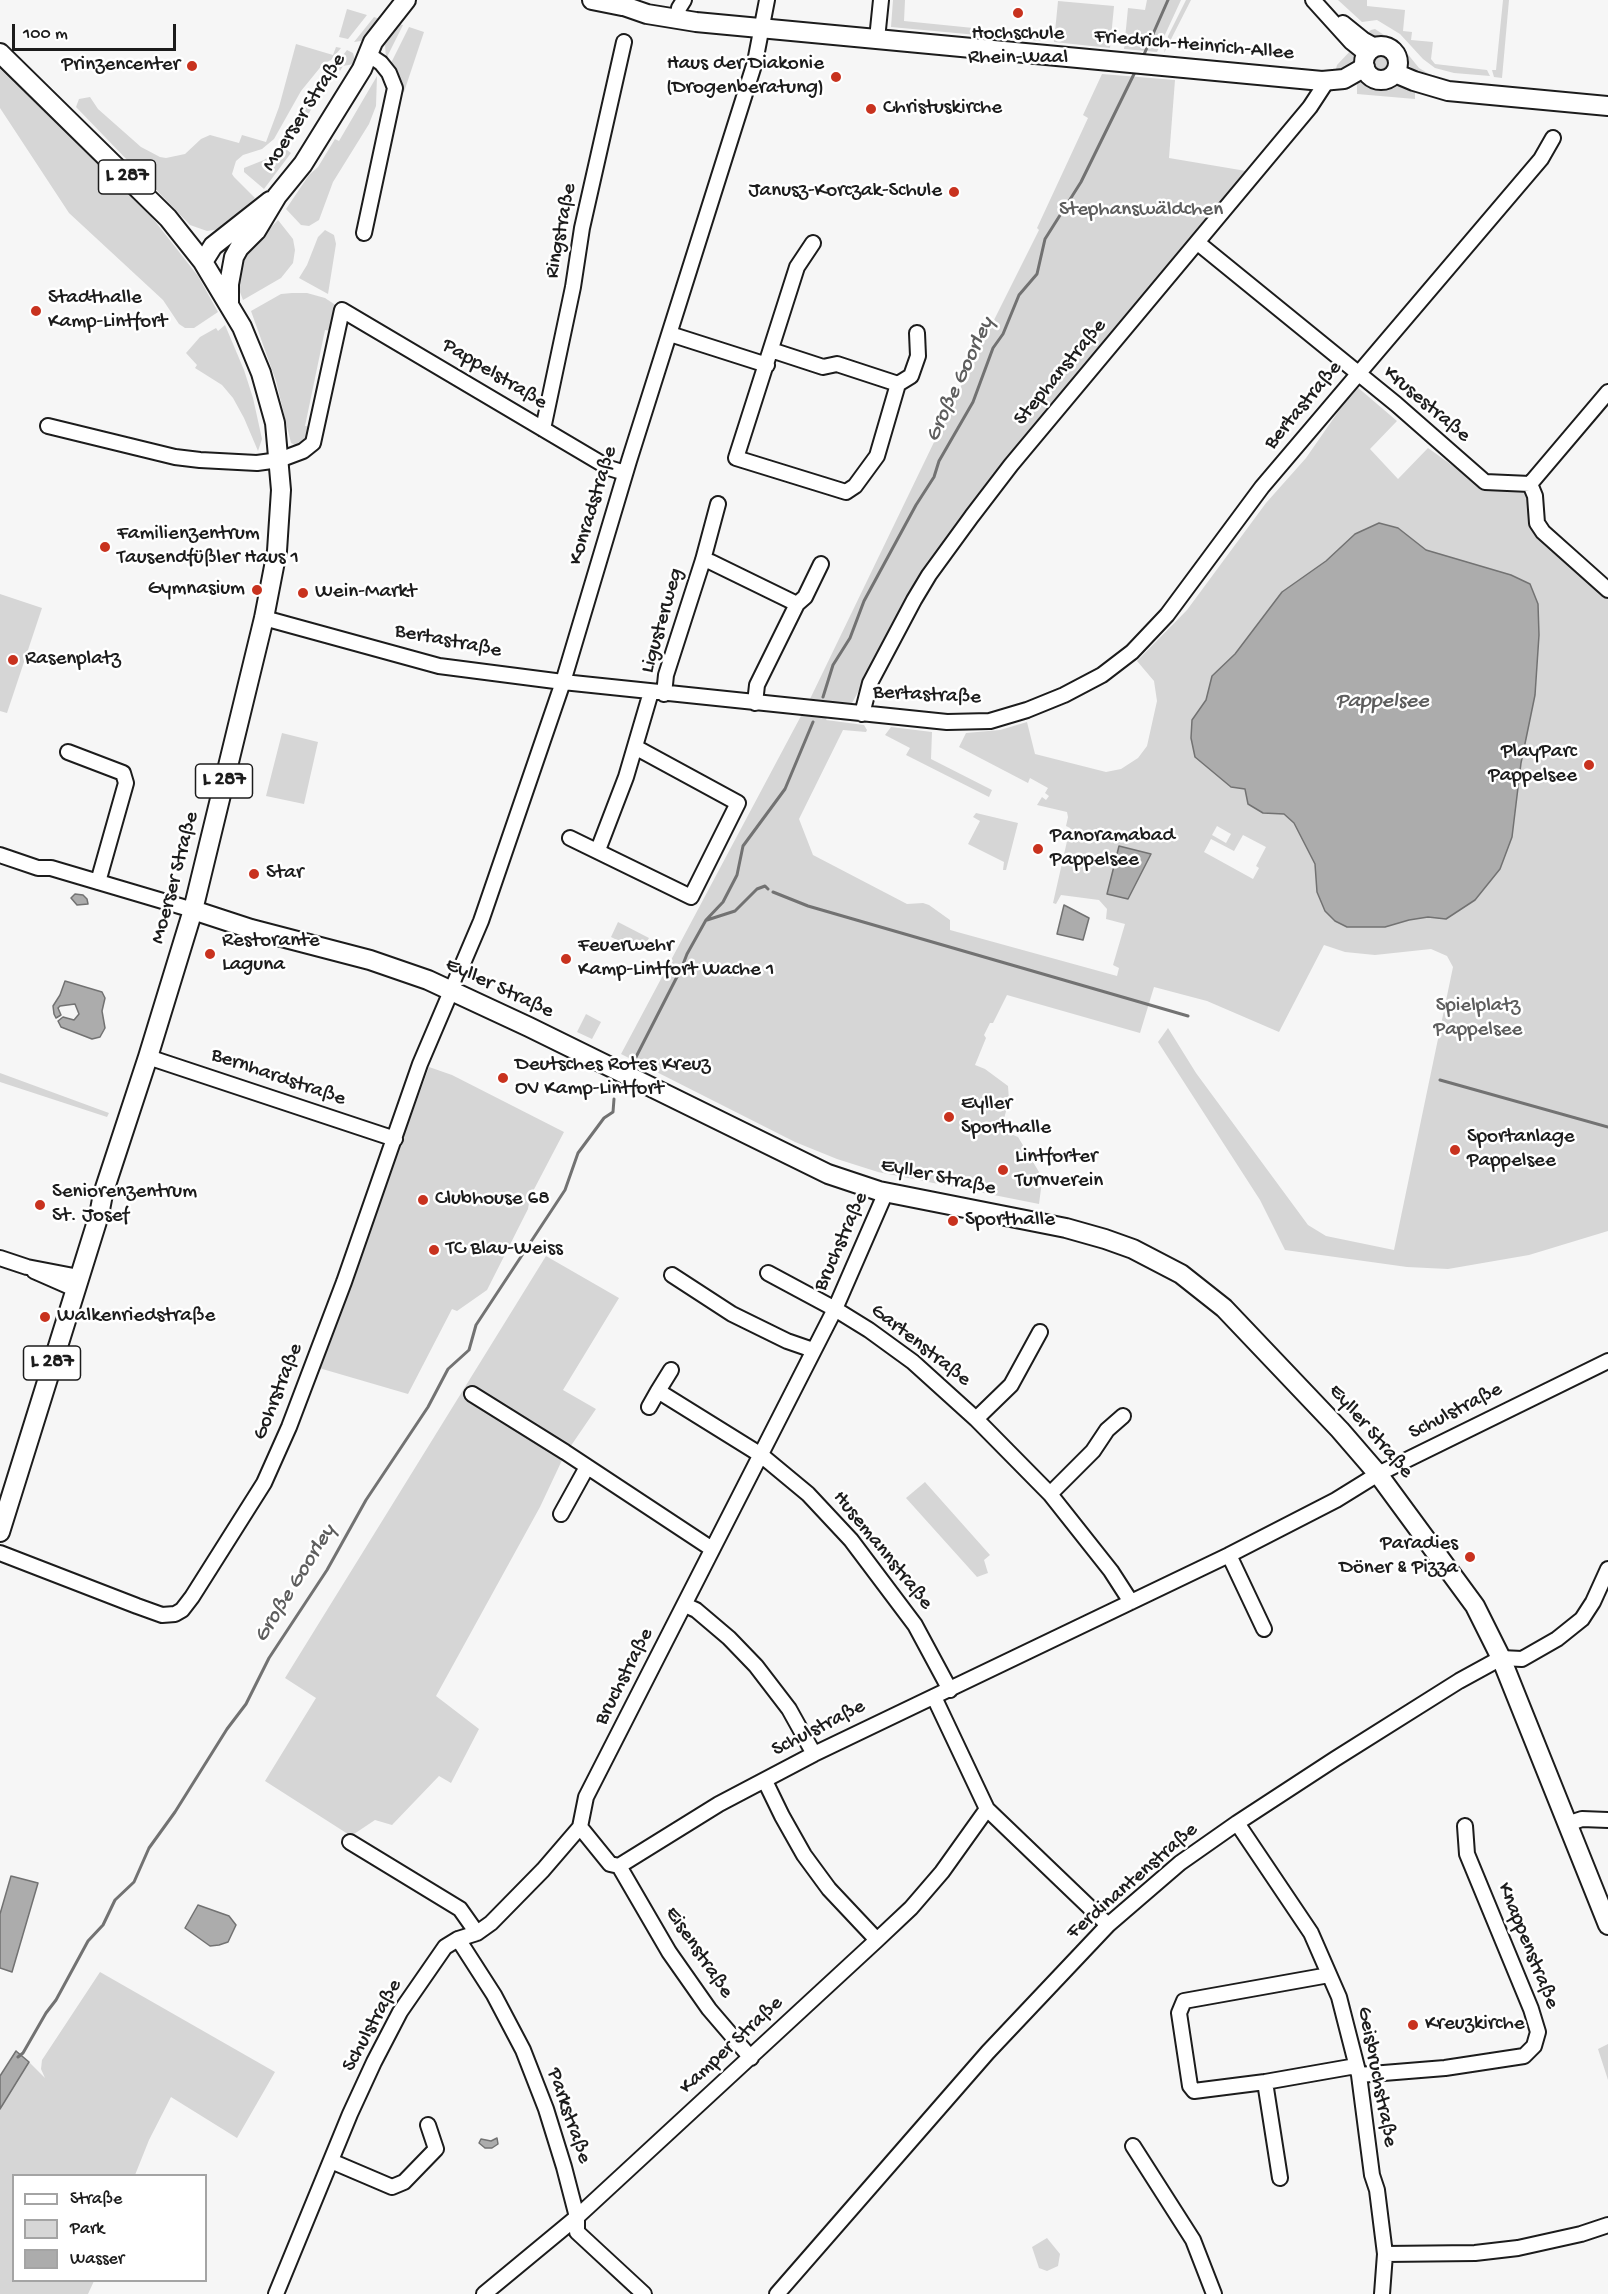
<!DOCTYPE html>
<html>
<head>
<meta charset="utf-8">
<style>
  body { margin:0 }
  #map { position:relative; width:1608px; height:2294px; overflow:hidden; background:#f6f6f6; font-family:"Gochi Hand",sans-serif }
  canvas { display:block }
  .legend { position:absolute; left:12px; top:2174px; width:195px; height:108px; box-sizing:border-box; background:#fff; border:2px solid #a4a4a4; margin:0; padding:8px 10px; list-style:none; font-size:18px; color:#1c1c1c }
  .legend li { display:flex; align-items:center; gap:12px; height:30px }
  .legend b { width:30px; border:2px solid #a4a4a4 }
  .scale { position:absolute; left:12px; top:24px; width:164px; height:27px; box-sizing:border-box; border:3px solid #1c1c1c; border-top:0; padding-left:8px; font-size:18px; line-height:21px; white-space:nowrap; color:#1c1c1c; -webkit-text-stroke:4px #fff; paint-order:stroke }
</style>
</head>
<body>
<div id="map">
<canvas width="1608" height="2294"></canvas>
<ul class="legend">
<li><b style="height:8px;background:#fff"></b>Straße</li>
<li><b style="height:16px;background:#d6d6d6"></b>Park</li>
<li><b style="height:16px;background:#acacac"></b>Wasser</li>
</ul>
<div class="scale">100 m</div>
</div>
<script>
const context = document.querySelector('canvas').getContext('2d');
context.lineJoin = 'round';
function fill(path, color) {
  context.fillStyle = color;
  context.fill(path, 'evenodd');
}
function toPath(rows) {
  const path = new Path2D();
  for (const r of rows) {
    if (r.length === 3) {
      path.moveTo(r[0] + r[2], r[1]);
      path.arc(r[0], r[1], r[2], 0, 2 * Math.PI);
      continue;
    }
    path.moveTo(r[0], r[1]);
    for (let i = 2; i < r.length; i += 2) path.lineTo(r[i], r[i + 1]);
  }
  return path;
}
function trace(path, color, width, dash) {
  context.strokeStyle = color;
  context.lineWidth = width;
  context.lineCap = dash ? 'butt' : 'round';
  context.setLineDash(dash || []);
  context.stroke(path);
}
function label(font, color, halo, rows, align = 'center') {
  context.font = font + ' "Gochi Hand",sans-serif';
  context.lineWidth = 5;
  context.setLineDash([]);
  context.textBaseline = 'middle';
  context.strokeStyle = halo;
  context.fillStyle = color;
  for (const [text, x, y, turn = 0] of rows) {
    context.save();
    context.translate(x, y);
    context.rotate((+turn || 0) * Math.PI / 180);
    context.textAlign = isNaN(turn) ? turn : align;
    if (halo) context.strokeText(text, 0, 0);
    context.fillText(text, 0, 0);
    context.restore();
  }
}
fill(toPath([
  [893,0,905,0,904,21,1043,35,1042,41,891,27],
  [1147,0,1181,0,1157,52,1124,49,1128,8,1145,10],
  [1186,0,1191,0,1164,53,1168,36],
  [1338,0,1367,0,1367,6,1405,10,1403,31,1412,32,1411,40,1433,42,1431,59,1435,64,1487,70,1490,76,1454,73,1435,68,1423,59,1400,34,1377,20,1362,22],
  [1503,0,1509,0,1502,78,1494,77,1492,70,1496,70],
  [1058,1,1114,6,1110,48,1054,42],
  [347,9,367,15,348,39,339,37],
  [374,17,383,20,368,40,354,42],
  [399,24,403,25,386,59,385,44],
  [409,27,424,32,404,92,399,91,390,65],
  [1375,29,1402,47,1419,68,1429,74,1451,80,1451,83,1435,80,1413,70,1406,62,1400,48,1392,41,1364,36,1371,30],
  [296,44,333,55,336,47,341,48,331,60,323,64,301,91,274,139,262,149,243,155,236,161,232,174,234,177,255,198,229,224,221,229,207,231,190,225,76,107,79,99,90,97,98,109,141,147,160,157,166,158,185,154,201,139,210,135,239,143,242,135,266,142,279,107],
  [1353,48,1355,56,1354,62,1335,73,1337,65],
  [347,50,353,53,355,61,354,64,343,66,340,71,336,64],
  [1382,63,8],
  [0,69,143,206,198,276,218,312,194,328,185,328,179,324,163,300,69,213,0,108],
  [332,70,334,71,287,150,291,153,264,189,244,172,244,168,264,160,283,146,309,98],
  [1102,74,1175,80,1169,158,1246,171,1085,365,966,514,911,596,852,703,835,702,826,720,864,725,867,730,866,732,843,730,799,819,813,855,907,904,923,903,929,905,950,920,950,930,1117,976,1119,968,1113,965,1125,924,1106,919,1107,909,1099,900,1061,895,1056,904,1053,903,1070,828,1066,826,1068,817,1067,812,1037,805,1042,797,1046,800,1049,796,1045,793,1048,788,1030,778,1028,783,959,747,966,733,1000,730,1027,722,1035,754,1106,772,1121,769,1138,758,1147,746,1157,701,1154,681,1137,661,1187,610,1266,503,1306,458,1356,386,1397,421,1370,449,1398,479,1428,448,1478,484,1491,490,1524,491,1539,533,1608,599,1608,1231,1529,1255,1448,1269,1407,1267,1285,1250,1260,1200,1158,1042,1168,1028,1196,1073,1308,1225,1326,1236,1394,1250,1453,967,1447,956,1431,949,1375,955,1345,952,1324,945,1279,1032,1207,1001,1154,987,1140,1033,1007,995,993,1023,990,1023,984,1035,986,1038,975,1065,985,1069,1008,1086,1009,1100,1001,1130,1018,1137,1039,1172,1042,1181,1039,1204,878,1172,837,1159,795,1142,621,1054,810,699,964,380,1039,230,1037,228,1088,118,1083,115],
  [1217,826,1231,834,1226,843,1212,835],
  [1243,835,1266,847,1256,866,1259,868,1253,879,1204,852,1211,839,1234,851],
  [377,76,376,106,369,124,333,182,319,220,309,226,301,225,286,209,309,175,318,167,335,139,339,141],
  [1360,81,1382,85,1395,82,1415,89,1415,99,1357,94,1357,82],
  [278,220,293,239,295,250,293,263,281,278,243,300,235,279,243,257],
  [325,230,334,235,336,244,328,294,299,278,307,265,318,237],
  [292,293,307,293,325,298,334,304,337,309,332,331,325,330,305,426,312,427,309,437,299,447,291,443,276,381,251,311,281,294],
  [225,325,244,370,253,398,262,439,258,451,244,418,233,398,222,385,195,368,197,365,186,353,200,337,216,328,218,331],
  [0,594,42,608,7,713,0,711],
  [891,727,932,732,931,759,992,790,989,797,906,755,910,748,885,735],
  [282,733,318,742,304,804,266,796],
  [976,813,1018,823,1006,870,1003,870,1004,862,968,844,980,821,973,817],
  [618,922,649,938,641,952,611,937],
  [586,1014,601,1022,592,1039,577,1032],
  [429,1067,452,1075,564,1132,530,1197,528,1209,487,1290,457,1311,452,1309,408,1394,319,1368],
  [0,1073,109,1113,107,1117,0,1082],
  [546,1256,619,1298,563,1390,596,1409,564,1456,540,1507,436,1696,479,1729,451,1783,439,1776,392,1825,375,1820,351,1836,265,1781,316,1698,285,1678],
  [925,1482,990,1555,984,1560,988,1573,977,1577,906,1498],
  [100,1972,275,2072,237,2138,171,2097,149,2140,135,2175,14,2176,14,2280,94,2281,88,2294,0,2294,0,2109,29,2062,45,2078,41,2069,42,2060],
  [1608,2044,1608,2080,1598,2049],
  [1047,2238,1060,2254,1058,2266,1047,2271,1039,2268,1032,2247]
]), '#d6d6d6');
const water = toPath([
  [1379,523,1398,528,1426,550,1511,575,1530,584,1538,604,1539,635,1535,695,1521,763,1512,837,1500,869,1475,900,1446,919,1428,917,1409,920,1385,927,1347,927,1335,921,1325,911,1317,892,1315,864,1294,823,1284,814,1263,813,1248,804,1245,789,1231,787,1195,757,1191,738,1192,720,1206,700,1212,676,1235,654,1282,592,1326,561,1355,534,1379,523],
  [1119,846,1151,854,1128,899,1107,894,1119,846],
  [75,894,83,895,87,899,88,904,77,905,71,898,75,894],
  [1064,905,1089,918,1083,940,1057,934,1064,905],
  [65,981,102,992,105,998,102,1011,105,1028,100,1037,92,1039,61,1027,58,1021,63,1017,74,1020,79,1014,75,1004,60,1006,58,1008,61,1015,56,1018,54,1014,53,1006,60,995,65,981],
  [11,1876,38,1883,12,1972,0,1968,0,1914,11,1876],
  [198,1905,229,1916,236,1925,228,1942,219,1945,210,1946,185,1928,198,1905],
  [16,2051,29,2062,0,2109,0,2076,16,2051],
  [497,2138,498,2144,492,2148,485,2148,479,2143,481,2139,491,2141,497,2138]
]);
fill(water, '#acacac');
trace(water, '#727272', 1.5);
trace(toPath([
  [1142,59,1168,0],
  [823,697,833,665,850,638,864,601,916,505,934,477,939,461,973,402,993,348,1003,334,1019,295,1037,274,1045,239,1081,182,1136,70],
  [773,892,808,906,1188,1016],
  [707,920,735,911,757,889,765,886,768,889],
  [636,1057,682,967,687,954,706,920,723,902,737,875,743,846,785,789,813,722],
  [1440,1080,1608,1127],
  [18,2057,23,2053,46,2013,56,2000,88,1941,103,1925,115,1900,134,1882,149,1848,175,1812,227,1729,246,1704,269,1658,327,1570,366,1500,428,1407,448,1369,469,1350,476,1325,565,1190,578,1153,604,1118,613,1112,614,1099]
]), '#727272', 3);
const minor = toPath([
  [1313,0,1351,42,1366,54],
  [677,19,679,8,684,0],
  [1343,23,1364,40,1375,46],
  [877,39,881,0],
  [364,233,395,88,389,73,381,63,369,55],
  [813,243,797,267,736,458,846,492,855,486,877,456,898,384],
  [1198,243,1396,404,1485,482,1530,484,1535,496,1537,523,1543,532,1608,590],
  [670,334,767,365],
  [771,350,823,367,837,364,898,384,911,376,918,356,917,333],
  [48,426,175,457,200,460,257,463,279,460,303,451,313,443,342,310,609,468,625,473],
  [543,429,573,287,582,228,624,42],
  [1530,484,1608,392],
  [703,560,711,562,797,604],
  [264,618,439,666,563,682,947,722,990,721,1027,710,1064,695,1102,675,1132,652,1167,615,1262,487,1541,159,1553,138],
  [664,694,666,675,703,560,718,504],
  [755,703,757,685,797,604,805,597,821,564],
  [862,714,870,683,914,600,929,575,972,516,1011,465,1310,107,1327,81],
  [68,752,123,773,126,783,98,882],
  [570,838,691,897,738,803,635,747],
  [598,850,626,777,651,692],
  [0,855,38,868,51,868,193,910],
  [148,1057,395,1139],
  [0,1258,27,1267,79,1277],
  [34,1271,75,1289],
  [768,1273,835,1309,869,1330,913,1362,976,1419,1050,1494,1111,1571,1131,1602],
  [672,1275,732,1314,787,1341,813,1350],
  [671,1370,658,1391,761,1455,808,1494,851,1540,915,1625,950,1690],
  [472,1394,565,1452,712,1549],
  [649,1407,658,1391],
  [976,1419,1011,1385,1040,1332],
  [1050,1494,1093,1451,1107,1430,1123,1416],
  [561,1514,587,1467],
  [0,1553,137,1606,162,1615,175,1614,182,1610,192,1597,264,1483,289,1427,344,1282,420,1064,481,921,563,682,629,461,755,62,767,0],
  [1229,1555,1264,1629],
  [685,1605,696,1610,729,1638,756,1666,789,1709,814,1754],
  [934,1697,987,1809,1108,1925],
  [765,1781,782,1816,804,1855,829,1889,877,1940],
  [1237,1823,1311,1933,1339,1997,1359,2075,1372,2175,1377,2190,1385,2254,1382,2294],
  [1567,1824,1582,1819,1608,1820],
  [580,1827,610,1864,619,1866,719,1804,814,1754,1229,1555,1336,1500,1378,1474,1608,1361],
  [350,1842,460,1909,477,1933],
  [619,1866,669,1952,709,2009,751,2058],
  [458,1939,494,1995,523,2050,546,2109,564,2167,577,2217,577,2232,644,2294],
  [1329,1975,1184,2001,1179,2013,1190,2086,1194,2091,1265,2082,1356,2066],
  [1359,2075,1445,2068,1524,2056,1534,2046,1538,2032,1531,2009,1467,1854,1465,1826],
  [1265,2082,1280,2178],
  [1133,2146,1193,2240,1214,2294],
  [331,2161,392,2187,404,2182,436,2149,428,2125],
  [1385,2254,1475,2253,1518,2248,1581,2234,1608,2225],
  [276,2294,350,2114,374,2062,400,2012,445,1947,458,1939,477,1933,491,1923,543,1870,580,1827,586,1797,835,1309,886,1192],
  [484,2294,577,2217,877,1940,911,1908,942,1872,987,1809],
  [777,2294,988,2052,1108,1925,1180,1863,1237,1823,1335,1759,1459,1681,1501,1658,1522,1659,1557,1639,1582,1619,1593,1602,1608,1569]
]);
const major = toPath([
  [592,0,622,6],
  [612,0,624,6,647,14,696,22,1322,81,1344,79,1365,67],
  [1381,63,17],
  [0,53,168,218,203,262,242,327,261,373,275,423,281,490,277,551,264,618,193,910,148,1057,103,1194,99,1215,0,1532],
  [1395,73,1414,81,1448,91,1608,106],
  [203,262,213,246,270,201],
  [229,303,229,284,234,257,239,248,256,231,277,196,303,164,362,69,373,42,406,0],
  [193,910,251,929,370,960,428,980,529,1027,828,1174,879,1191,1066,1228,1105,1239,1133,1249,1181,1274,1224,1308,1340,1430,1378,1474,1475,1606,1501,1658,1608,1925]
]);
trace(minor, '#1c1c1c', 18);
trace(major, '#1c1c1c', 22);
trace(minor, '#fff', 14);
trace(major, '#fff', 18);
for (const [x, y, r, color] of [
  [1018,13,6,"#c8321e"],
  [192,66,6,"#c8321e"],
  [836,77,6,"#c8321e"],
  [871,109,6,"#c8321e"],
  [954,192,6,"#c8321e"],
  [36,311,6,"#c8321e"],
  [105,547,6,"#c8321e"],
  [257,590,6,"#c8321e"],
  [303,593,6,"#c8321e"],
  [13,660,6,"#c8321e"],
  [1589,765,6,"#c8321e"],
  [1038,849,6,"#c8321e"],
  [254,874,6,"#c8321e"],
  [210,954,6,"#c8321e"],
  [566,959,6,"#c8321e"],
  [503,1078,6,"#c8321e"],
  [949,1117,6,"#c8321e"],
  [1455,1150,6,"#c8321e"],
  [1003,1170,6,"#c8321e"],
  [423,1200,6,"#c8321e"],
  [40,1205,6,"#c8321e"],
  [953,1221,6,"#c8321e"],
  [434,1250,6,"#c8321e"],
  [45,1317,6,"#c8321e"],
  [1470,1557,6,"#c8321e"],
  [1413,2025,6,"#c8321e"]
]) {
  const dot = new Path2D();
  dot.arc(x, y, r, 0, 2 * Math.PI);
  context.fillStyle = color;
  context.fill(dot);
  trace(dot, '#fff', 2);
}
for (const [x, y, w] of [
  [127,177,57],
  [224,781,57],
  [52,1363,57]
]) {
  const box = new Path2D();
  box.roundRect(x - w / 2, y - 17, w, 34, 4.5);
  context.fillStyle = '#fff';
  context.fill(box);
  trace(box, '#1c1c1c', 1.5);
}
label('bold 20px', '#1c1c1c', null, [
  ["L 287",127,177],
  ["L 287",224,781],
  ["L 287",52,1363]
]);
label('21px', '#1c1c1c', '#fff', [
  ["Hochschule",1018,35,"center"],
  ["Rhein-Waal",1018,59,"center"],
  ["Haus der Diakonie",824,65,"right"],
  ["(Drogenberatung)",824,89,"right"],
  ["Prinzencenter",180,66,"right"],
  ["Christuskirche",883,109],
  ["Janusz-Korczak-Schule",942,192,"right"],
  ["Stadthalle",48,299],
  ["Kamp-Lintfort",48,323],
  ["Familienzentrum",117,535],
  ["Tausendfüßler Haus 1",117,559],
  ["Gymnasium",245,590,"right"],
  ["Wein-Markt",315,593],
  ["Rasenplatz",25,660],
  ["PlayParc",1577,753,"right"],
  ["Pappelsee",1577,777,"right"],
  ["Panoramabad",1050,837],
  ["Pappelsee",1050,861],
  ["Star",266,874],
  ["Restorante",222,942],
  ["Laguna",222,966],
  ["Feuerwehr",578,947],
  ["Kamp-Lintfort Wache 1",578,971],
  ["Deutsches Rotes Kreuz",515,1066],
  ["OV Kamp-Lintfort",515,1090],
  ["Eyller",961,1105],
  ["Sporthalle",961,1129],
  ["Sportanlage",1467,1138],
  ["Pappelsee",1467,1162],
  ["Lintforter",1015,1158],
  ["Turnverein",1015,1182],
  ["Seniorenzentrum",52,1193],
  ["St. Josef",52,1217],
  ["Clubhouse 68",435,1200],
  ["Sporthalle",965,1221],
  ["TC Blau-Weiss",446,1250],
  ["Walkenriedstraße",57,1317],
  ["Paradies",1458,1545,"right"],
  ["Döner & Pizza",1458,1569,"right"],
  ["Kreuzkirche",1425,2025]
], 'left');
label('21px', '#1c1c1c', '#fff', [
  ["Friedrich-Heinrich-Allee",1194,46,5],
  ["Moerser Straße",305,113,-57],
  ["Ringstraße",562,231,-79],
  ["Stephanstraße",1061,373,-50],
  ["Pappelstraße",494,375,31],
  ["Krusestraße",1426,405,40],
  ["Bertastraße",1304,406,-50],
  ["Konradstraße",594,506,-73],
  ["Ligusterweg",663,621,-74],
  ["Bertastraße",448,642,11],
  ["Bertastraße",927,696,3],
  ["Moerser Straße",176,878,-75],
  ["Eyller Straße",499,989,25],
  ["Bernhardstraße",278,1078,19],
  ["Eyller Straße",938,1178,12],
  ["Bruchstraße",842,1242,-66],
  ["Gartenstraße",920,1346,38],
  ["Gohrstraße",279,1392,-68],
  ["Schulstraße",1456,1412,-27],
  ["Eyller Straße",1370,1432,49],
  ["Husemannstraße",882,1551,51],
  ["Bruchstraße",625,1677,-63],
  ["Schulstraße",819,1729,-27],
  ["Ferdinantenstraße",1133,1882,-41],
  ["Knappenstraße",1527,1946,68],
  ["Eisenstraße",698,1953,56],
  ["Schulstraße",373,2026,-61],
  ["Kamper Straße",732,2046,-43],
  ["Geisbruchstraße",1376,2077,79],
  ["Parkstraße",568,2116,71]
]);
label('21px', '#5d5d5d', '#fff', [
  ["Stephanswäldchen",1141,211],
  ["Spielplatz",1478,1007],
  ["Pappelsee",1478,1031]
]);
label('italic 22px', '#5d5d5d', '#fff', [
  ["Große Goorley",961,380,-65],
  ["Pappelsee",1382,703],
  ["Große Goorley",296,1584,-58]
]);
</script>
</body>
</html>
